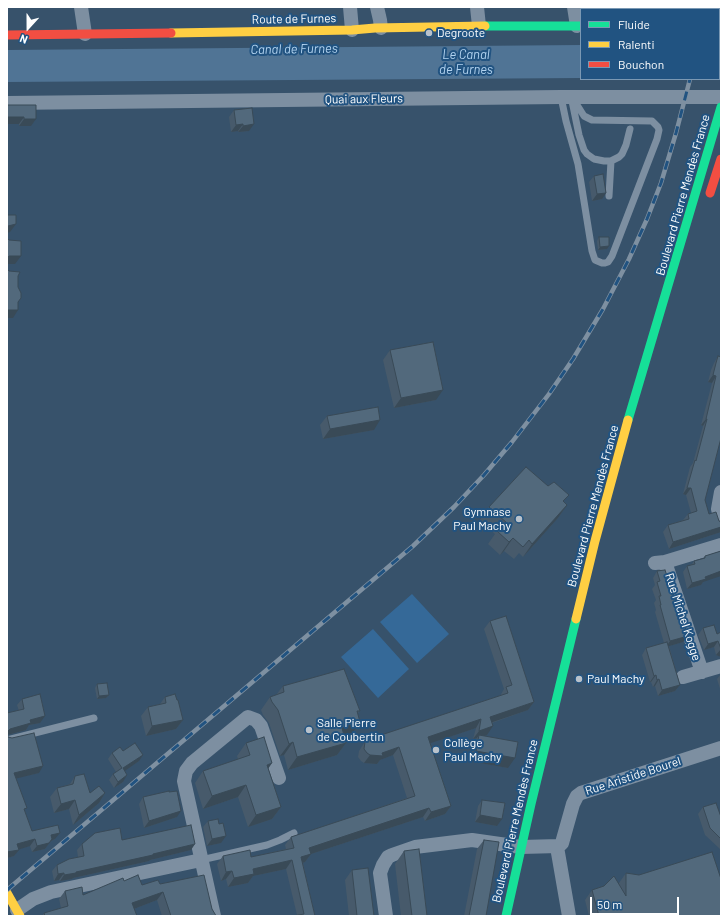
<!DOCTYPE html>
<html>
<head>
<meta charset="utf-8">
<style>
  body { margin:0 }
  #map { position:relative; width:728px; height:923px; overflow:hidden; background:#37526b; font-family:Barlow,sans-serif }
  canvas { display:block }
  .frame { position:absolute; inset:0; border:8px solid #fff; pointer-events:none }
  .legend { position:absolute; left:580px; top:8px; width:140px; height:72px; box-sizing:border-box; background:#215381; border:1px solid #7a98b3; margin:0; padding:5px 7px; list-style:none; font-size:12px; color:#fff }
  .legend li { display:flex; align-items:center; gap:8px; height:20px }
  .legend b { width:20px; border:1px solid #7a98b3 }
  .north { position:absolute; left:8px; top:8px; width:40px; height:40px; -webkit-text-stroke:3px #215381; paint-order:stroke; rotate:201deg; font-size:11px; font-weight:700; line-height:16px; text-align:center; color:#fff }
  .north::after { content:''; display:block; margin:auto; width:14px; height:18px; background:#fff; clip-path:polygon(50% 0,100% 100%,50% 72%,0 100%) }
  .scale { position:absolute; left:590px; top:897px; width:89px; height:18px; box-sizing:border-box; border:2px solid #fff; border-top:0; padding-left:5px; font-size:12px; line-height:14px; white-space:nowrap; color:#fff; -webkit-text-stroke:3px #215381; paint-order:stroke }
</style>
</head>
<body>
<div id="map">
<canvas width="728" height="923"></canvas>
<div class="frame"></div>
<ul class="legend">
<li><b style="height:5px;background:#16e098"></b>Fluide</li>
<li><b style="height:5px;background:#ffcf43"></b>Ralenti</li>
<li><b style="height:5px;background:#f24e42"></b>Bouchon</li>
</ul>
<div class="north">N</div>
<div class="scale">50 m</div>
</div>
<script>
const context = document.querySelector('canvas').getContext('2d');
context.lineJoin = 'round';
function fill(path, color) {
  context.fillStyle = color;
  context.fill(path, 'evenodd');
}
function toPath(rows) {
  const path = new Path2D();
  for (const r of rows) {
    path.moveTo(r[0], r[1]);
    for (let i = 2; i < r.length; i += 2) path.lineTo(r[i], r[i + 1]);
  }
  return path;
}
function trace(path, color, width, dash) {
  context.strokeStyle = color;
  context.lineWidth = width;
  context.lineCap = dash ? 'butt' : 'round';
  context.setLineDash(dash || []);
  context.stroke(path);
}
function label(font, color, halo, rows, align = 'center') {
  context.font = font + ' Barlow,sans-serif';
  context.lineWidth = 4;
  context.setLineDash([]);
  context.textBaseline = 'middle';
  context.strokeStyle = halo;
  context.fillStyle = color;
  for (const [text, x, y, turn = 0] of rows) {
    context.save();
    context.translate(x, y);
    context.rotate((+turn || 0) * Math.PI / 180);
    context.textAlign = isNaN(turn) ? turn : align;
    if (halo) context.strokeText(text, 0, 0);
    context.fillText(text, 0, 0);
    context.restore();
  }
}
fill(toPath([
  [412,594,449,634,417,663,380,622],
  [373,629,409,669,378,698,341,657]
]), '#356998');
fill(toPath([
  [581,45,581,78,7,82,7,50]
]), '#507495');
trace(toPath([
  [561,97,566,121,578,164,592,251,595,260,602,263,605,263,608,262,612,256,657,139,659,130,658,127,652,121,592,120,584,116,572,97],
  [572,101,579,135,584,150,587,154,594,159,604,161,611,161,619,157,622,154,626,145,630,129],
  [609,196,611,161],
  [7,740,94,718],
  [201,860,267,845,280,840,294,833]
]), '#7d8fa1', 7);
trace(toPath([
  [81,7,85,34],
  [350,7,352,30],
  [377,7,380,20,381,28],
  [477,7,479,26],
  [574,7,577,26],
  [7,103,561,97,721,97],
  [721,492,718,509,721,522],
  [665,562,702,672],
  [655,563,665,562,721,545],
  [683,677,721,666],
  [557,847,569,916],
  [17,910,33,899,51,892,201,860],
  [214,916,184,781,186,771,192,763,248,717,256,720,261,726,279,778],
  [386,916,380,873,383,865,388,857,392,855,415,847,472,840,521,847,559,846,562,843,573,804,577,796,581,793,721,748]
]), '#7d8fa1', 14);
trace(toPath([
  [485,26,581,26],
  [628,420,721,107],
  [506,916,531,804,576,619]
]), '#16e098', 9);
trace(toPath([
  [719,14,721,14],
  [171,33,352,30,375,28,485,26],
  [576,619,595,541,628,420],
  [7,893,20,916]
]), '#ffcf43', 9);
trace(toPath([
  [7,35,171,33],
  [710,193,721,159]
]), '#f24e42', 9);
const rail = toPath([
  [708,9,709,7],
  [7,890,413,546,454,507,484,475,512,442,549,394,573,359,603,309,629,259,647,219,661,183,676,133,690,79]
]);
trace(rail, '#7e90a1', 4.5);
trace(rail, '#215381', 3, [9]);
fill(toPath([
  [7,105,36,105,31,126,19,126,19,124,7,124],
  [234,110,249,131,238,132,238,131,231,132,229,117],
  [594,176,602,199,592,201,589,182],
  [599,237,607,249,598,250,597,241],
  [390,350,436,400,394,408,383,360],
  [721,354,721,438,705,500,709,514,721,522,721,532,669,549,663,532,668,525,683,520,688,514,691,513,686,495,683,494,690,467,693,463,703,426,701,425,712,383,708,382,711,370,714,363,718,356,720,357],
  [327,416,374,430,323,439,320,425],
  [564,502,567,505,558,518,523,557,519,553,514,559,504,551,500,555,488,544,495,534,480,520,489,507],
  [721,551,701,585,687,589,683,572,687,566,692,564,694,561,703,559,705,556],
  [657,571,688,636,683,642,669,646,680,685,675,691,658,696,655,686,653,687,651,682,650,682,642,655,646,648,664,643,655,612,656,610,654,603,656,600,652,589,655,585,653,578],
  [490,621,534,702,528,710,492,723,487,735,483,736,508,768,469,761,472,745,477,738,473,739,476,728,430,743,451,806,445,814,425,821,423,817,311,854,305,862,303,863,315,916,297,915,286,869,253,876,248,883,228,887,226,879,221,881,217,864,223,856,251,857,286,849,285,845,291,837,407,798,393,755,380,760,377,764,364,763,361,761,358,757,359,751,366,740,500,696,504,689,484,629],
  [703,628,717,634,721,632,721,657,716,655,714,647,704,650,698,635],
  [721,674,721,692,717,679],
  [97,684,109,695,106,698,97,699,95,688],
  [283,686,360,711,358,713,351,735,345,737,346,743,337,755,288,770,284,755,280,756,269,723,263,715,261,710,270,697,276,695],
  [165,697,177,700,183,720,176,729,146,736,141,716,148,707,160,704],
  [22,699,40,723,29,725,26,730,7,735,39,773,16,778,25,812,32,831,55,839,51,841,45,849,32,852,30,846,19,849,14,856,7,858,7,713,19,711,17,705],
  [246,743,268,769,281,807,272,819,248,827,238,797,203,809,195,783,203,771,238,759,237,756],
  [123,751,139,761,124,771,123,782,114,788,109,780,113,774,116,772,108,759,112,753],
  [75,776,90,793,105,793,99,803,73,825,69,809,54,813,50,797,57,788,70,784],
  [169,792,177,817,144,828,139,804,143,797],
  [482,800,497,826,475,822,478,806],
  [703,807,721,817,721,848,720,849,705,835,698,814],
  [208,821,219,824,221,843,207,846,203,827],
  [122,840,191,850,150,860,149,861,73,878,72,879,60,881,59,880,54,881,52,871,57,865,78,857,77,850,82,844],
  [484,840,486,916,464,916,477,849],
  [404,851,427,916,401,916,395,864],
  [352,870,374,916,349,916,345,880],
  [626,873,721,916,589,916,585,900,592,890,604,886,619,884,619,883],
  [124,881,142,885,160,884,212,909,216,916,162,916,157,900,134,909,137,916,42,916,44,913,61,908,59,899,65,891,83,895]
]), '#475a6b');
fill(toPath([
  [491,7,503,7,502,8],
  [7,117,24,117,19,124,7,124],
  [24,119,36,119,31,126,19,126],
  [243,124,238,131,231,132,236,125],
  [254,124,249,131,238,132,243,126],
  [606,193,602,199,592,201,597,194],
  [16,224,10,232,7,233,7,227,8,226],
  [609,246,607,249,598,250,600,247],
  [9,256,21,256,15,264,7,264,7,258],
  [7,310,18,310,13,318,7,318],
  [713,375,716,376,712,383,708,382],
  [443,390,436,400,394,408,401,398],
  [706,419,707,419,703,426,701,425],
  [380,420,374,430,323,439,330,429],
  [687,488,691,488,686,495,683,494],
  [567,505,558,518,523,557,532,544],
  [721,527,721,532,669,549,673,542],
  [513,538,504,551,500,555,509,542],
  [721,571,721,576,703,582,701,585,687,589,692,583,705,577],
  [688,636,683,642,666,647,670,641],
  [718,641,714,647,704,650,708,644],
  [721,649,721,657,716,655],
  [656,675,651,682,650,682,654,676],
  [659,679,655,686,653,687,657,680],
  [680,685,675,691,658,696,662,690],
  [109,695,106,698,97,699,99,696],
  [534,702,528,710,484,725,490,717],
  [45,716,40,723,29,725,26,730,7,735,7,732,10,729,30,720],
  [481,719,476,728,422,746,428,737],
  [183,720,176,729,146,736,152,726],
  [360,722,351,735,333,741,342,728],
  [493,726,487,735,479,738,479,735,477,738,473,739,479,731],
  [293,742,284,755,280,756,289,744],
  [346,743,337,755,288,770,297,757],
  [399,747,393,755,380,760,377,764,364,763,370,755,382,753],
  [476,751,515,758,508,768,469,761],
  [143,755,139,761,119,775,123,768],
  [272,763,264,775,267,765],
  [43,766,39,773,10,780,14,773],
  [127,775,123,782,114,788,118,782],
  [246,785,238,797,203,809,212,796],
  [105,793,99,803,73,825,79,815],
  [75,800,69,809,54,813,61,804],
  [451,806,445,814,425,821,431,812],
  [281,807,272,819,248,827,256,815],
  [429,808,423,817,311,854,305,862,295,866,301,857,309,848],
  [181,811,177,817,144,828,149,821],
  [480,815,502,819,497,826,475,822],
  [60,833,55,839,51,841,45,849,32,852,37,846,51,835],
  [226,836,221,843,207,846,212,839],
  [35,839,30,846,14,851,19,850,14,856,7,858,7,852,17,844],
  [195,844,191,850,150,860,149,861,73,878,72,879,60,881,64,875,76,872],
  [292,860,286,869,253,876,248,883,228,887,234,878,253,869],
  [232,871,226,879,221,881,226,872],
  [64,873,59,880,54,881,58,874],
  [163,892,157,900,126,912,132,903]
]), '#394a57');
const building = toPath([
  [7,105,36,105,36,119,24,119,24,117,7,117,7,105],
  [252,108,254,124,243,126,243,124,236,125,234,110,252,108],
  [603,174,606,193,597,194,594,176,603,174],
  [7,215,16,215,16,224,8,226,7,227,7,215],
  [599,237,609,237,609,246,600,247,599,237],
  [7,238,9,240,21,241,21,256,9,256,7,258,7,238],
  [7,269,9,271,20,272,18,276,18,287,21,293,21,298,18,302,18,310,7,310,7,269],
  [433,342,443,390,401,398,390,350,433,342],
  [718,356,721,357,721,438,705,500,709,514,716,512,719,521,721,522,721,527,673,542,668,525,689,519,688,514,697,511,691,488,687,488,695,460,696,461,707,419,706,419,716,376,713,375,716,363,718,356],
  [378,407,380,420,330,429,327,416,378,407],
  [526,467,548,486,554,482,569,495,563,501,567,505,532,544,529,540,523,547,513,538,509,542,497,531,507,523,489,507,526,467],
  [721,551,721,571,705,577,706,579,692,583,687,566,695,564,694,561,705,558,705,556,721,551],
  [665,570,688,636,670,641,660,605,661,605,659,596,661,596,657,582,660,581,657,571,665,570],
  [506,616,534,702,490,717,493,726,479,731,481,719,428,737,451,806,431,812,429,808,309,848,311,854,301,857,315,916,293,916,304,914,292,860,253,869,254,874,234,878,232,871,226,872,223,856,250,850,251,857,294,848,291,837,415,796,399,747,382,753,383,756,370,755,367,753,364,749,365,742,366,740,508,693,506,687,512,685,490,621,506,616],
  [714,625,717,634,721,632,721,649,718,641,708,644,703,628,714,625],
  [667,642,680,685,662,690,659,679,657,680,656,675,654,676,646,648,667,642],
  [344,669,360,711,357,711,360,722,342,728,346,743,297,757,293,742,289,744,278,710,272,702,270,697,284,692,283,686,344,669],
  [107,683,109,695,99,696,97,684,107,683],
  [40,694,45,716,30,720,31,723,10,729,7,732,7,713,24,709,22,699,40,694],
  [175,694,177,700,178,700,183,720,152,726,148,707,166,703,165,697,175,694],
  [34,733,43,766,14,773,27,808,24,809,32,831,58,825,60,833,51,835,52,839,49,843,37,846,35,839,17,844,19,850,7,852,7,735,8,737,12,738,34,733],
  [479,735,518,742,515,758,476,751,479,735],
  [264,737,272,763,267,765,281,807,256,815,246,785,212,796,203,771,250,755,246,743,264,737],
  [135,743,143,755,123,768,127,775,118,782,113,774,122,768,112,753,120,747,123,751,135,743],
  [84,774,90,793,99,786,105,793,79,815,75,800,61,804,57,788,73,784,75,776,84,774],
  [169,791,169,792,177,791,181,811,149,821,143,797,169,791],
  [482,800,505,803,502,819,480,815,482,800],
  [716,803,721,817,721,839,710,828,703,807,716,803],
  [218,819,219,824,223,823,226,836,212,839,208,821,218,819],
  [191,825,195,844,153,854,153,855,76,872,76,873,64,875,64,873,58,874,57,865,69,859,84,856,82,844,95,833,120,828,122,840,191,825],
  [484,840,499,842,486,916,469,916,484,840],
  [419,849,427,916,412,916,404,851,419,849],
  [712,852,721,879,721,916,599,916,592,890,604,886,614,876,626,896,626,873,639,875,712,852],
  [368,868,374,916,357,916,352,870,368,868],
  [138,875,142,885,158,880,160,884,204,875,212,909,215,914,216,916,171,916,163,892,132,903,137,916,45,916,44,913,68,906,65,891,82,887,83,895,123,878,124,881,138,875]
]);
fill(building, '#52697c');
trace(building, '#394a57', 1);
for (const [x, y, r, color] of [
  [429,33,4,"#b9c2cb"],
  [519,519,4,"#b9c2cb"],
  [579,679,4,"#b9c2cb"],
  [309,730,4,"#b9c2cb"],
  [436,750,4,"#b9c2cb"]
]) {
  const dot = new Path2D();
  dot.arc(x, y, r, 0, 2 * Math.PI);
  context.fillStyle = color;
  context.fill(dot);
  trace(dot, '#215381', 1.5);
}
label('12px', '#fff', '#215381', [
  ["Route de Furnes",294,19,-1],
  ["Quai aux Fleurs",364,99,-1],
  ["Boulevard Pierre Mendès France",683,195,-74],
  ["Boulevard Pierre Mendès France",593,506,-75],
  ["Rue Michel Kogge",683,617,72],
  ["Rue Aristide Bourel",633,776,-18],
  ["Boulevard Pierre Mendès France",515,821,-77]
]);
label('12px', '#fff', '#215381', [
  ["Degroote",437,33],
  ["Gymnase",511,512,"right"],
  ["Paul Machy",511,526,"right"],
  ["Paul Machy",587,679],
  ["Salle Pierre",317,723],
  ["de Coubertin",317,737],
  ["Collège",444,743],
  ["Paul Machy",444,757]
], 'left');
label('italic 13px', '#b2d3f0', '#215381', [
  ["Canal de Furnes",294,49,-1],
  ["Le Canal",466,55],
  ["de Furnes",466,70]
]);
</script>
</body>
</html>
